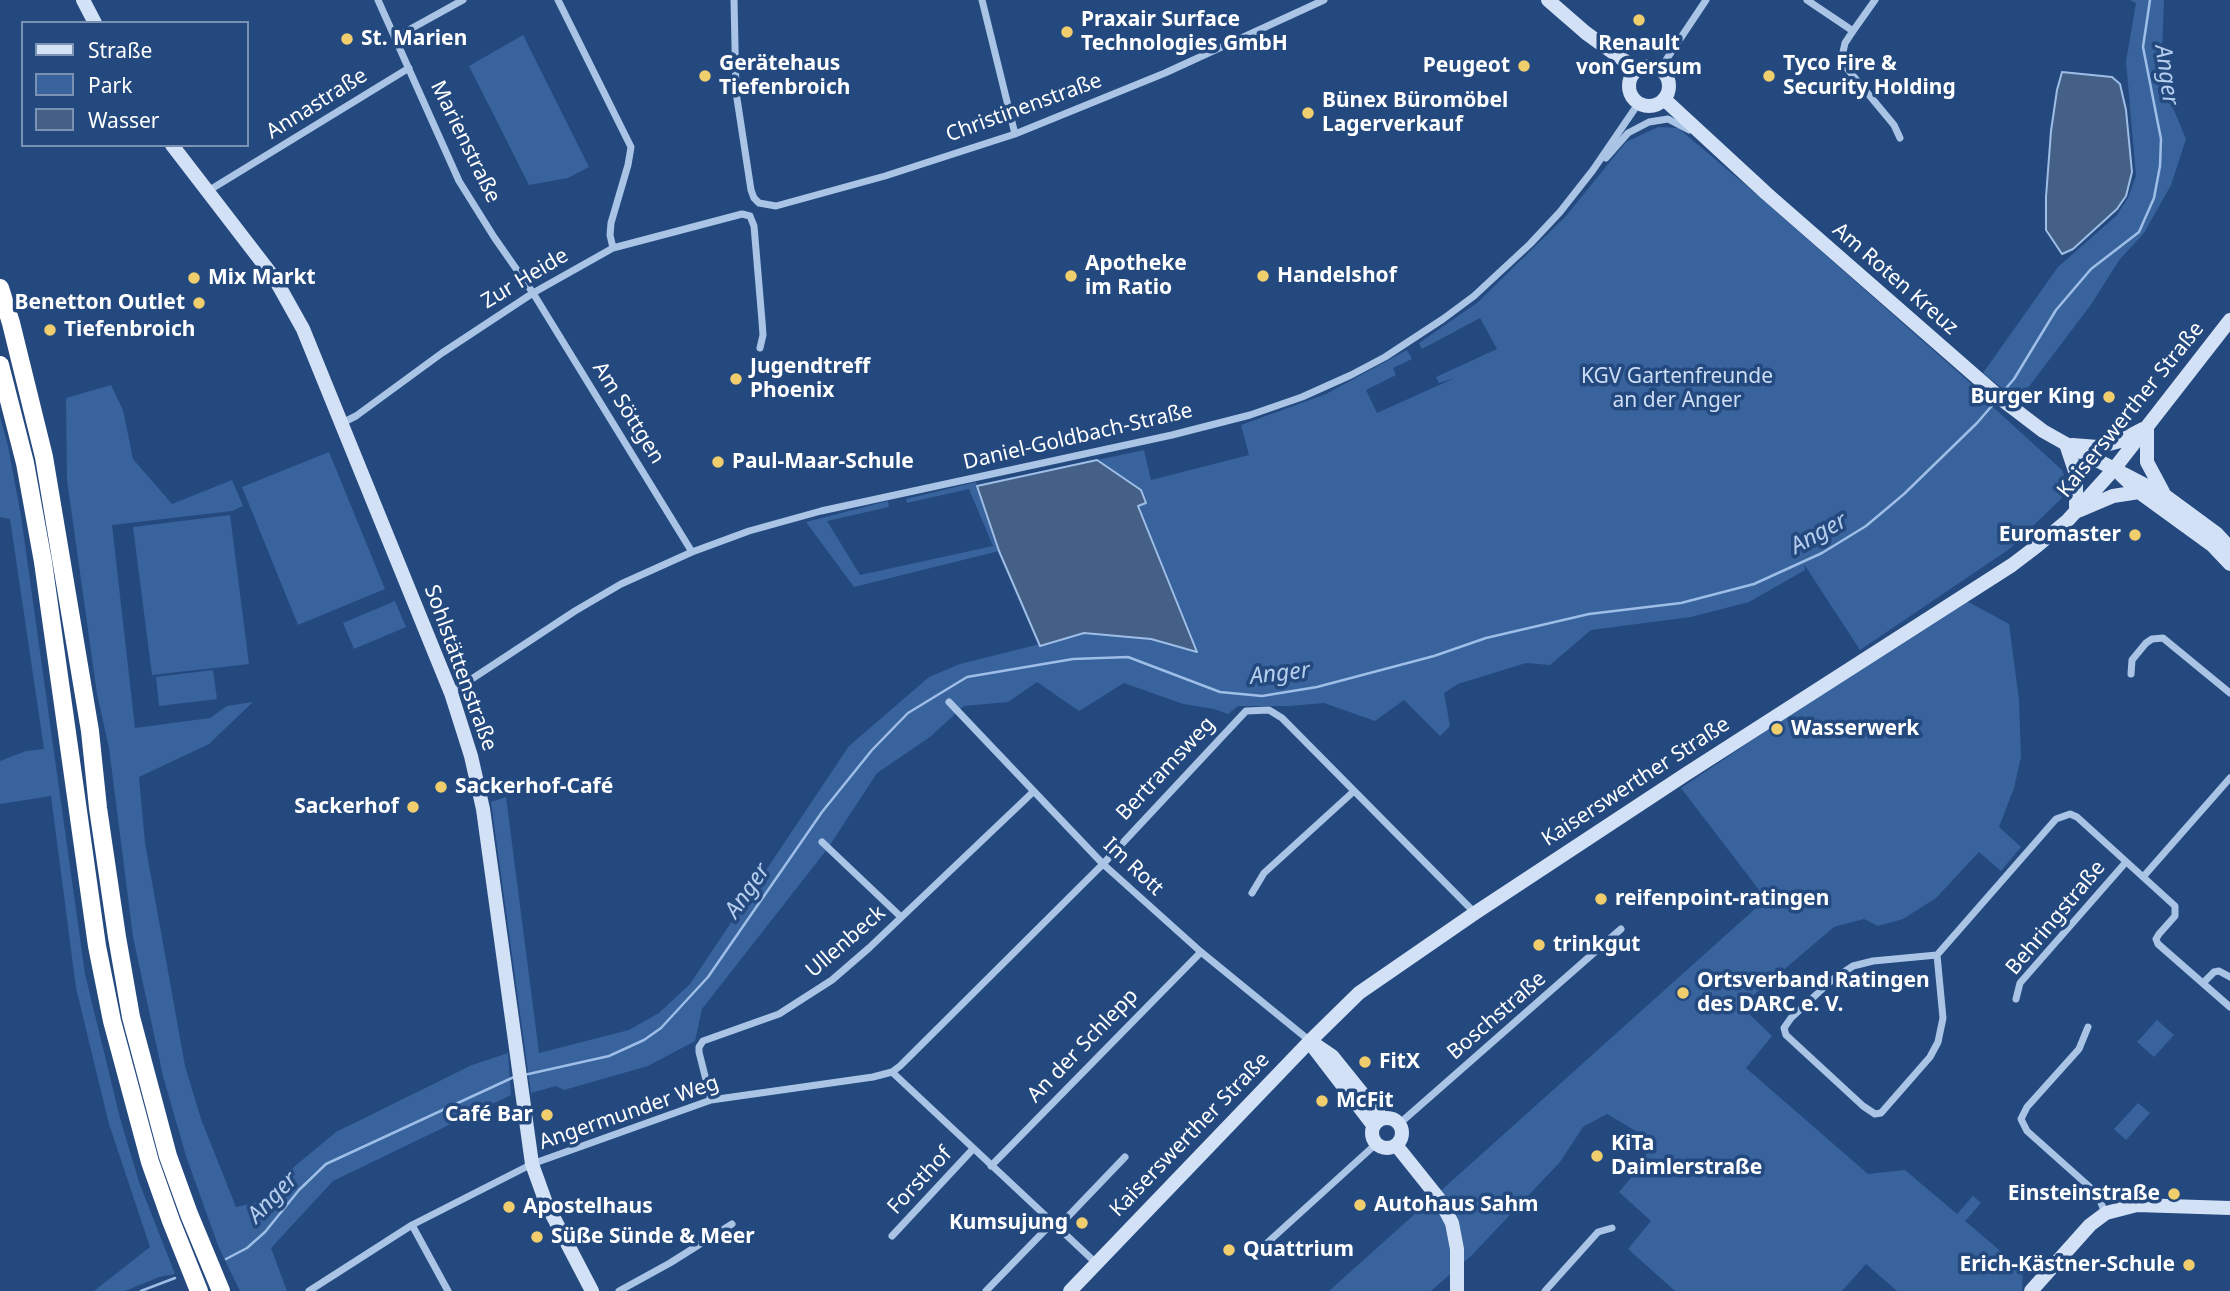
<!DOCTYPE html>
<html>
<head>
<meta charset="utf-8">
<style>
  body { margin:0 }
  #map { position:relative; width:2230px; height:1291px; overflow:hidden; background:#24497f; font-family:"Noto Sans",sans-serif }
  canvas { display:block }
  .legend { position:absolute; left:21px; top:21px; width:228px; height:126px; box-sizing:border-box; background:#24497f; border:2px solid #7c92b2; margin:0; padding:9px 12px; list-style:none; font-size:21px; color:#fff }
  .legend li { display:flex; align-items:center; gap:14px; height:35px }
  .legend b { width:35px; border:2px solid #7c92b2 }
</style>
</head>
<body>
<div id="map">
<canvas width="2230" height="1291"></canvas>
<ul class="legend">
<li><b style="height:9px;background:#d3e1f6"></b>Straße</li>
<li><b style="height:19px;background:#38639d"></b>Park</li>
<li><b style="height:19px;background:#456087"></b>Wasser</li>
</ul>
</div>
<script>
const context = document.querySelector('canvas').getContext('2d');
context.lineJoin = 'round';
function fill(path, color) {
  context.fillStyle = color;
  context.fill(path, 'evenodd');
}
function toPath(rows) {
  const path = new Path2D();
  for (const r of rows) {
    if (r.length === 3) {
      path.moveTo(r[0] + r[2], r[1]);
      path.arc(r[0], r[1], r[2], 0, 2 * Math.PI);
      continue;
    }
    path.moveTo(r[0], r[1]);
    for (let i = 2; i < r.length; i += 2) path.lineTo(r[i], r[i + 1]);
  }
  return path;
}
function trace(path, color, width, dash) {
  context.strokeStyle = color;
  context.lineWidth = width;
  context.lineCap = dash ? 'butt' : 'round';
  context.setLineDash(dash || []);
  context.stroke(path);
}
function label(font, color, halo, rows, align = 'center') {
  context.font = font + ' "Noto Sans",sans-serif';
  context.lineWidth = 7;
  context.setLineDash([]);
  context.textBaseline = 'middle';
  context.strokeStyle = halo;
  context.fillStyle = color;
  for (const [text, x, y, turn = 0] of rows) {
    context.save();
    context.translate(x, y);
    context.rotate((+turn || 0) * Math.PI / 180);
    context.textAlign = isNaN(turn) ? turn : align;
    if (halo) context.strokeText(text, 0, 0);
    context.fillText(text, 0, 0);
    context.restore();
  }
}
fill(toPath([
  [2130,0,2164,0,2161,79,2186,139,2171,185,2144,233,2120,259,2090,306,2018,401,1983,373,2058,267,2116,216,2128,198,2136,176,2126,61,2136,3],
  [523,35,589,167,568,178,529,185,469,66],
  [1658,127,1678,128,1761,198,1976,388,1982,397,2062,470,2068,486,2062,498,2008,550,1860,650,1804,564,1805,570,1749,602,1691,617,1591,630,1550,665,1526,663,1458,684,1444,693,1450,726,1440,736,1404,700,1375,721,1324,703,1290,706,1238,706,1228,714,1214,709,1183,704,1124,683,1079,711,1037,682,1008,702,964,706,930,737,877,773,828,848,702,1009,695,1041,648,1066,564,1090,556,1086,531,1093,491,802,506,797,539,1053,629,1030,659,1013,690,984,849,746,929,677,960,664,1084,633,1151,639,1196,652,1137,505,1141,490,1097,460,1144,450,1151,480,1249,455,1241,425,1326,394,1407,350,1412,359,1393,368,1396,375,1366,390,1377,413,1455,378,1439,383,1436,377,1497,349,1480,318,1422,349,1419,343,1477,303,1566,216,1626,142],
  [111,385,123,410,133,459,172,504,232,480,243,506,232,511,112,525,135,728,210,718,227,706,253,702,209,744,139,777,145,843,185,1066,201,1119,236,1207,262,1201,295,1166,336,1132,472,1065,508,1053,511,1095,333,1181,271,1248,287,1291,240,1291,219,1248,186,1156,163,1076,133,937,109,748,97,694,67,480,66,398],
  [0,417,8,446,21,516,85,974,120,1118,139,1182,175,1274,159,1277,125,1291,94,1291,150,1247,109,1124,76,988,51,796,0,804,0,761,26,751,44,749,10,519,0,517],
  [329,452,385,589,298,625,242,487],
  [976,482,999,551,854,587,806,522,888,501,889,507,827,521,860,575,993,546,969,489,907,503,906,499],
  [230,515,249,664,152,675,133,527],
  [1963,599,2009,624,2019,700,2021,757,2014,788,1999,827,2021,847,2001,871,1979,852,1936,898,1903,919,1878,926,1864,919,1834,927,1741,1006,1772,1036,1746,1068,1868,1174,1905,1170,1957,1214,1973,1196,1981,1203,1965,1221,2023,1270,2022,1291,1897,1291,1866,1264,1842,1291,1675,1291,1628,1249,1651,1221,1619,1192,1647,1159,1641,1134,1607,1114,1583,1127,1560,1162,1472,1255,1431,1291,1329,1291,1766,899,1681,788],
  [395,601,406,627,354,649,343,623],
  [213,670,217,699,159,706,156,677],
  [2157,1020,2174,1035,2154,1057,2137,1042],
  [2138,1103,2150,1113,2126,1140,2114,1129]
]), '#38639d');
const water = toPath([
  [2062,72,2112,77,2120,84,2126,110,2132,172,2126,196,2117,209,2073,249,2062,254,2046,230,2046,197,2051,131,2057,90,2062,72],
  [1097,460,1141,490,1146,503,1138,506,1197,652,1151,639,1084,633,1040,646,999,551,977,486,1097,460]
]);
fill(water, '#456087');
trace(water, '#9ebee7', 2);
trace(toPath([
  [2002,393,2014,379,2056,310,2091,269,2139,232,2154,198,2160,166,2161,139,2143,47,2150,0],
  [524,1075,609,1056,644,1040,661,1028,708,977,822,812,872,750,908,713,967,677,1073,659,1128,657,1220,692,1262,696,1317,687,1434,656,1486,638,1589,614,1681,603,1754,584,1822,553,1866,526,1904,494,1977,423,1996,401],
  [226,1259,247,1248,265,1232,299,1190,326,1164,514,1077],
  [141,1291,175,1278]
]), '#9ebee7', 2.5);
trace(toPath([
  [378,0,459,181,494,237,533,293,692,552],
  [558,0,631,147,628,165,611,223,610,235,613,248],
  [734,0,736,92,751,190,754,198,759,203,776,206,885,176,1015,134,1165,73,1324,0],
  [982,0,1015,134],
  [1807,0,1853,31,1875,0],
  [1853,31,1845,43,1843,52,1845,66,1894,125,1900,138],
  [396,37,463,0],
  [1660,69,1706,0],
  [1606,158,1628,133,1649,122,1668,119,1689,130],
  [208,191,409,68],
  [750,216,754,226,762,321,763,335,760,348],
  [342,423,356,416,442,353,533,293,613,248,742,214,750,216],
  [2131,674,2132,660,2146,643,2152,639,2163,638,2230,693],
  [452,692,575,611,621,584,692,552,749,531,821,511,1172,435,1250,415,1302,397,1351,375,1385,357,1443,319,1474,296,1530,244,1560,212,1593,170,1638,104],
  [949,702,1103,864,1201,952,1310,1041],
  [822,842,901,917],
  [2143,877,2230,778],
  [1252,893,1264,873,1353,792],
  [1937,955,1943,1018,1938,1042,1930,1057,1881,1113,1875,1114,1863,1106,1786,1035,1784,1028,1791,1018,1832,980,1853,966,1873,961,1937,955,2056,819,2070,814,2077,817,2175,906,2175,916,2159,934,2156,939,2158,944,2230,1007],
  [2203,983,2214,972,2219,971,2230,977],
  [2016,999,2020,983,2126,862],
  [2088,1027,2079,1049,2027,1107,2021,1119,2027,1131,2092,1189,2098,1195,2105,1213],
  [892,1072,900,1066,1103,864,1246,711,1269,710,1282,718,1475,913],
  [711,1100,699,1052,699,1047,703,1041,779,1014,832,980,869,948,1033,792],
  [1399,1124,1621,929],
  [991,1166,1201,952],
  [412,1225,448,1291],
  [1057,1228,1125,1157],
  [892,1236,973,1149],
  [1267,1243,1376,1144],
  [309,1291,412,1225,532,1164,711,1100,873,1077,892,1072,1096,1263],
  [619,1291,670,1263,732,1224],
  [986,1291,1052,1223],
  [1545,1291,1598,1232,1612,1228]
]), '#aac4e6', 7);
trace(toPath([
  [83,0,95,23],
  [1548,0,1586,33,1636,69],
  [1649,86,20],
  [1664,99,1767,194,2005,402,2043,431,2066,444,2164,495,2217,534,2230,548],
  [172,145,275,279,303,329,451,693,471,756,483,809,532,1164,546,1203,592,1291],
  [2147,427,2147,462,2163,492],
  [2066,444,2076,474,2076,512],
  [2072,445,2098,447,2120,441,2143,429],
  [2121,475,2139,492,2212,545,2230,564],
  [2080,510,2113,496,2139,492],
  [1310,1041,1332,1056,1382,1118],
  [1314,1048,1373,1125],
  [1387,1133,15],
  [1396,1145,1440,1200,1452,1223,1457,1249,1457,1291],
  [1070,1291,1310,1041,1359,993,1475,913,1686,774,2012,565,2037,546,2068,520,2114,469,2230,320],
  [2031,1291,2090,1225,2106,1213,2137,1205,2230,1208]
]), '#d3e1f6', 14);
trace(toPath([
  [0,288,11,323,44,457,90,731,98,808,117,937,131,1017,168,1156,189,1214,221,1291],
  [0,365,25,463,43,562,97,946,112,1021,150,1162,171,1221,199,1291]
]), '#fff', 18);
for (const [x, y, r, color] of [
  [1639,20,7,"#f1ce6d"],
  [1067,32,7,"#f1ce6d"],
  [347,39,7,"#f1ce6d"],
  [1524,66,7,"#f1ce6d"],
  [705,76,7,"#f1ce6d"],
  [1769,76,7,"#f1ce6d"],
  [1308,113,7,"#f1ce6d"],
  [1071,276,7,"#f1ce6d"],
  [1263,276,7,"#f1ce6d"],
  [194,278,7,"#f1ce6d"],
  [199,303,7,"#f1ce6d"],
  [50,330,7,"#f1ce6d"],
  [736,379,7,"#f1ce6d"],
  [2109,397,7,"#f1ce6d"],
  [718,462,7,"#f1ce6d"],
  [2135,535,7,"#f1ce6d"],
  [1777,729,7,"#f1ce6d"],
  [441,787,7,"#f1ce6d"],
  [413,807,7,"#f1ce6d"],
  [1601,899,7,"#f1ce6d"],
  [1539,945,7,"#f1ce6d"],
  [1683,993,7,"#f1ce6d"],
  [1365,1062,7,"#f1ce6d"],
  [1322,1101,7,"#f1ce6d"],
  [547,1115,7,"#f1ce6d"],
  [1597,1156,7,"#f1ce6d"],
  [2174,1194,7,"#f1ce6d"],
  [1360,1205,7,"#f1ce6d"],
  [509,1207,7,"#f1ce6d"],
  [1082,1223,7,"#f1ce6d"],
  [537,1237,7,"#f1ce6d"],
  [1229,1250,7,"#f1ce6d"],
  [2189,1265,7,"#f1ce6d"]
]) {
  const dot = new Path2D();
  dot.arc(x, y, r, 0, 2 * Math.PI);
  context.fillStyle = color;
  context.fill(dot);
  trace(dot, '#24497f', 2.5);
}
label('bold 21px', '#fff', '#24497f', [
  ["Praxair Surface",1081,20],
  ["Technologies GmbH",1081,44],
  ["St. Marien",361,39],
  ["Renault",1639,44,"center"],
  ["von Gersum",1639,68,"center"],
  ["Gerätehaus",719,64],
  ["Tiefenbroich",719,88],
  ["Tyco Fire &",1783,64],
  ["Security Holding",1783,88],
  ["Peugeot",1510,66,"right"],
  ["Bünex Büromöbel",1322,101],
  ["Lagerverkauf",1322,125],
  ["Apotheke",1085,264],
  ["im Ratio",1085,288],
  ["Handelshof",1277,276],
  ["Mix Markt",208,278],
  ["Benetton Outlet",185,303,"right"],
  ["Tiefenbroich",64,330],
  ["Jugendtreff",750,367],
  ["Phoenix",750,391],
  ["Burger King",2095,397,"right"],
  ["Paul-Maar-Schule",732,462],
  ["Euromaster",2121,535,"right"],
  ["Wasserwerk",1791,729],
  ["Sackerhof-Café",455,787],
  ["Sackerhof",399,807,"right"],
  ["reifenpoint-ratingen",1615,899],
  ["trinkgut",1553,945],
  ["Ortsverband Ratingen",1697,981],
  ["des DARC e. V.",1697,1005],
  ["FitX",1379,1062],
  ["McFit",1336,1101],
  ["Café Bar",533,1115,"right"],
  ["KiTa",1611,1144],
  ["Daimlerstraße",1611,1168],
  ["Einsteinstraße",2160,1194,"right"],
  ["Autohaus Sahm",1374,1205],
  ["Apostelhaus",523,1207],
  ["Kumsujung",1068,1223,"right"],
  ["Süße Sünde & Meer",551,1237],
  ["Quattrium",1243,1250],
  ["Erich-Kästner-Schule",2175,1265,"right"]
], 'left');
label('21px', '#fff', '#24497f', [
  ["Annastraße",317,104,-32],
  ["Christinenstraße",1024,108,-20],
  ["Marienstraße",465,142,64],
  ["Zur Heide",525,279,-31],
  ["Am Roten Kreuz",1895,279,41],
  ["Kaiserswerther Straße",2131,410,-51],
  ["Am Söttgen",628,413,58],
  ["Daniel-Goldbach-Straße",1078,437,-13],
  ["Sohlstättenstraße",460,668,70],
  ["Bertramsweg",1166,769,-47],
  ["Kaiserswerther Straße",1636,782,-33],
  ["Im Rott",1133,867,43],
  ["Behringstraße",2056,918,-50],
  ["Ullenbeck",846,942,-41],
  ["Boschstraße",1497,1016,-41],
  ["An der Schlepp",1083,1046,-46],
  ["Angermunder Weg",629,1113,-19],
  ["Kaiserswerther Straße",1190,1135,-46],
  ["Forsthof",920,1181,-47]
]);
label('21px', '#cddef5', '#24497f', [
  ["KGV Gartenfreunde",1677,377],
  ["an der Anger",1677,401]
]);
label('italic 23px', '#b5ceee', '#24497f', [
  ["Anger",2166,75,82],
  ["Anger",1819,534,-29],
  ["Anger",1280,674,-6],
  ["Anger",748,891,-55],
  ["Anger",273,1198,-46]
]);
</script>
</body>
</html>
